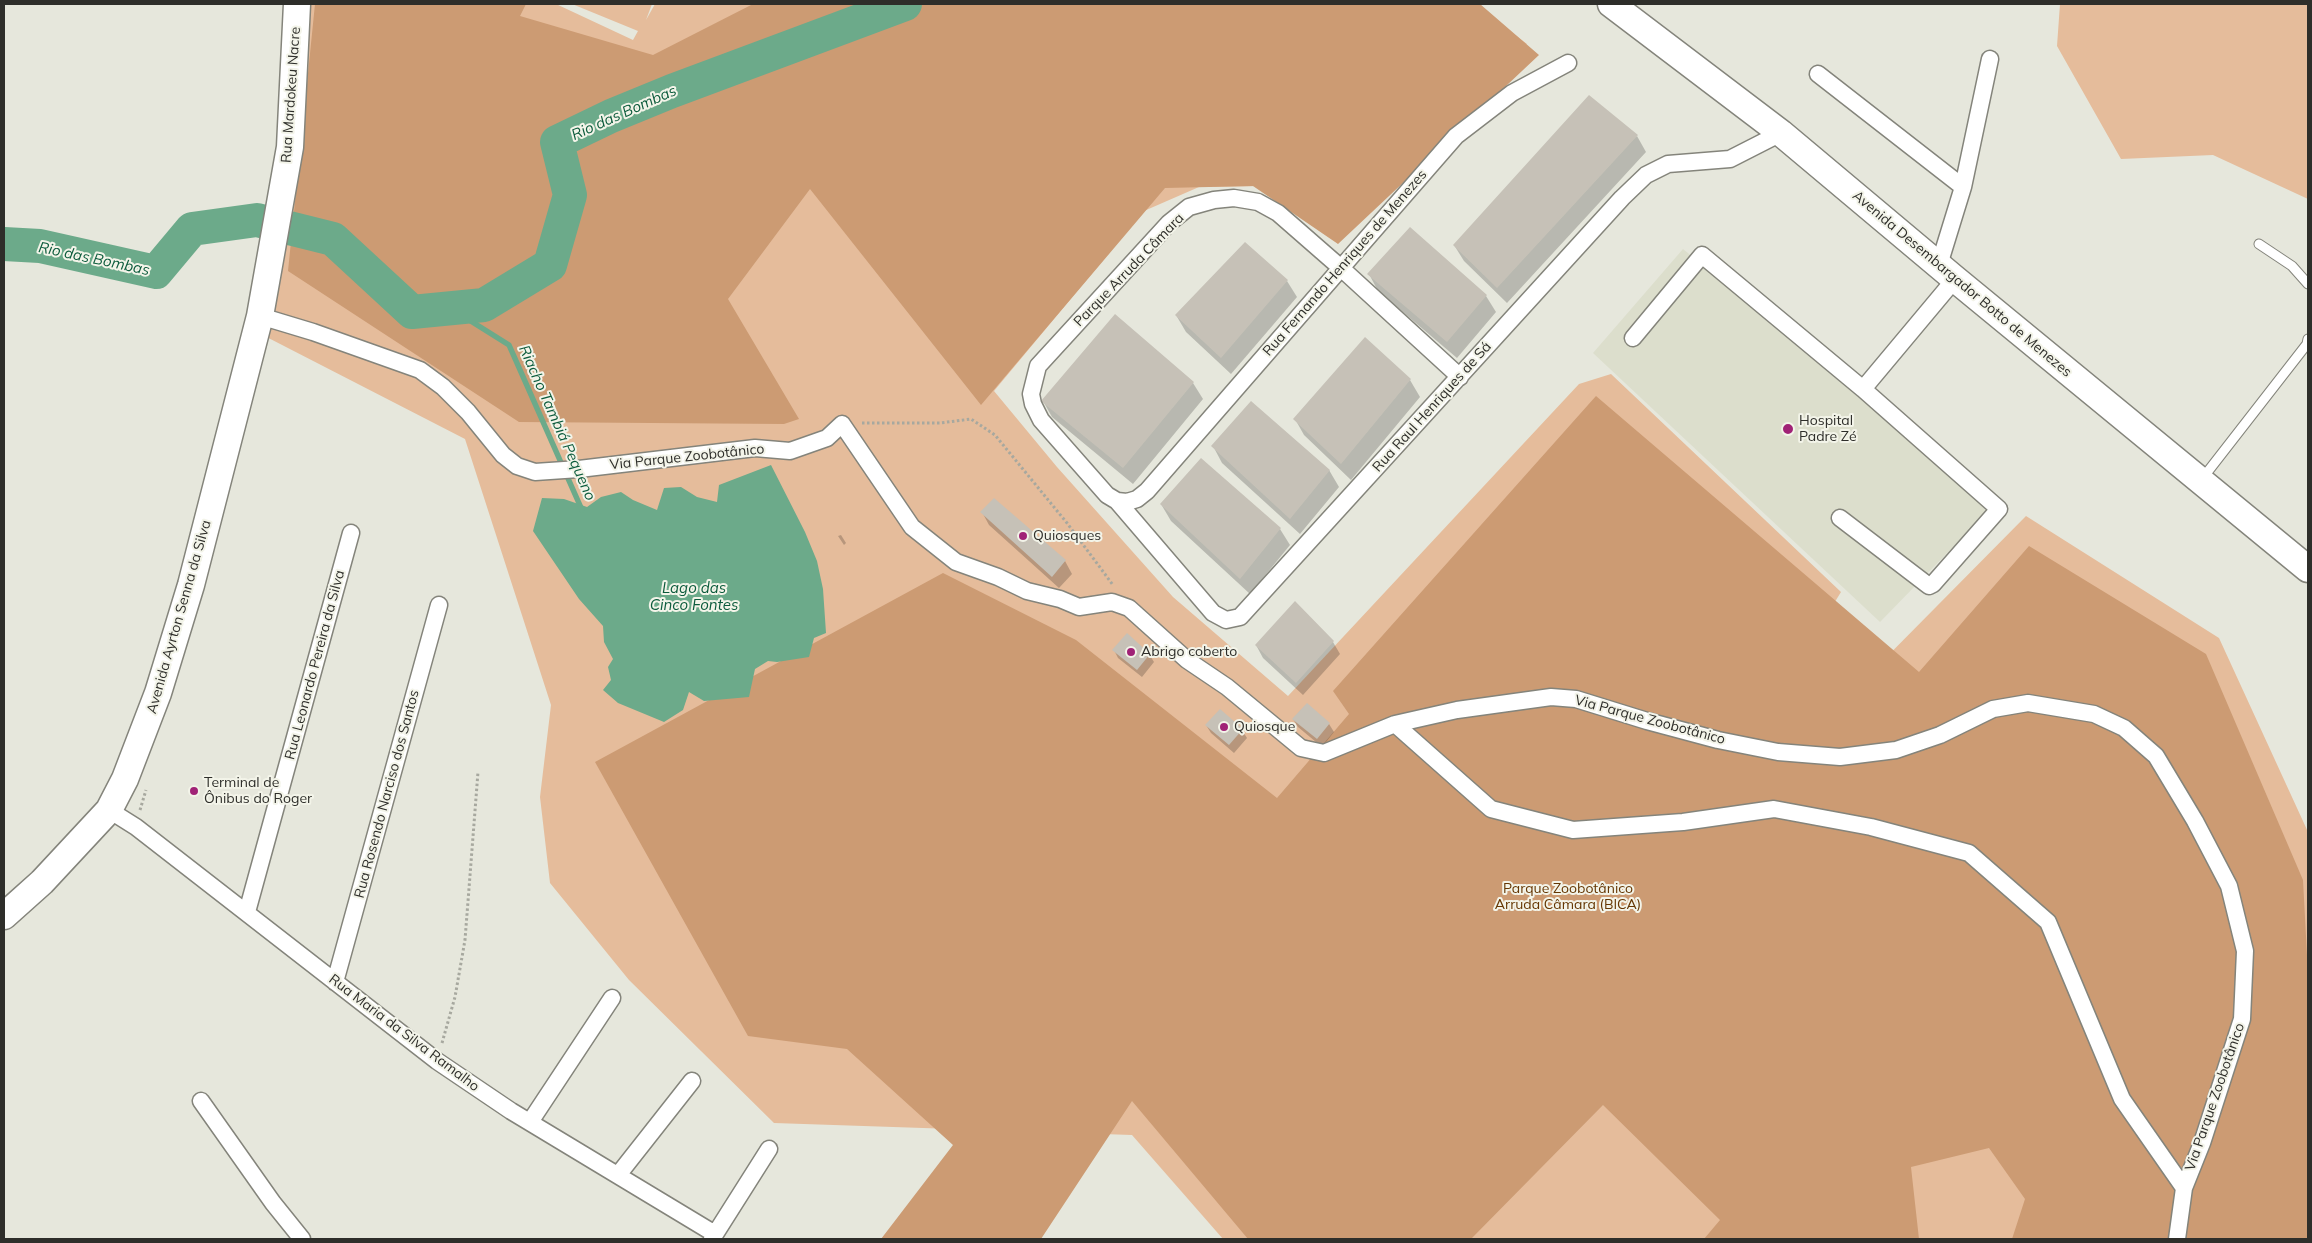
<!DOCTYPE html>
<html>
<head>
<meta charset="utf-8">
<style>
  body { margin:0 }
  #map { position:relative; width:2312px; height:1243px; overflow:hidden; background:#e6e7dc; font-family:Mulish,sans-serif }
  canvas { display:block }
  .frame { position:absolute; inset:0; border:5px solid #2e2e2a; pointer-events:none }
</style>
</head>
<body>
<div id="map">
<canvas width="2312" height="1243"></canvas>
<div class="frame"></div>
</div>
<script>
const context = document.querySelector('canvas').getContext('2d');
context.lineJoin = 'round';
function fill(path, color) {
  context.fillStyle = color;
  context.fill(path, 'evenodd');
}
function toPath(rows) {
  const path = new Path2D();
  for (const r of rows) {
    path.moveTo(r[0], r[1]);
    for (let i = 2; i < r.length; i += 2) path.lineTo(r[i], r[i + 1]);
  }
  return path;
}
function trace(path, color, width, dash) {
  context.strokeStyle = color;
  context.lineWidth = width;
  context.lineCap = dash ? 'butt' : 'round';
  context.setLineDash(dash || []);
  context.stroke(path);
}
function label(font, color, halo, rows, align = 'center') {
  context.font = font + ' Mulish,sans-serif';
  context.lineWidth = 4;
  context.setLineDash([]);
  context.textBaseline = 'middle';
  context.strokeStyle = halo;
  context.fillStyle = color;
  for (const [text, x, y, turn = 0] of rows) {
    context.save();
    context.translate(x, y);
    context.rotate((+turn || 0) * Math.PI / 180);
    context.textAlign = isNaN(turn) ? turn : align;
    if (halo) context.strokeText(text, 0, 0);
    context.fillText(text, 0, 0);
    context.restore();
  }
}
fill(toPath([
  [1683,249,1994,505,1880,622,1593,353]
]), '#dcdecc');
fill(toPath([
  [300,4,556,4,633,40,638,31,572,4,652,4,646,20,655,4,1474,4,1527,44,1486,63,1265,186,1199,187,1144,211,994,391,1057,467,1173,597,1288,696,1579,384,1611,374,1841,592,1809,644,1846,698,2026,516,2219,638,2308,832,2308,1239,1223,1239,1132,1135,774,1123,629,980,550,883,540,797,551,705,465,439,249,328],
  [2060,4,2308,4,2308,199,2213,155,2121,159,2057,46]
]), '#e5bc9b');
fill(toPath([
  [315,4,526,4,520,16,653,55,753,4,1480,4,1539,55,1338,244,1253,186,1165,188,981,405,810,189,728,299,799,419,784,424,519,422,288,271],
  [1596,396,1919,672,2029,546,2206,654,2303,880,2308,974,2308,1239,2012,1239,2025,1199,1989,1148,1911,1167,1919,1239,1704,1239,1720,1220,1603,1105,1471,1239,1248,1239,1132,1101,1041,1239,881,1239,953,1145,847,1049,748,1036,595,762,943,573,1076,640,1277,798,1349,714,1333,691]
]), '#cc9b73');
fill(toPath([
  [771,465,805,532,817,561,823,589,826,633,814,638,809,657,777,662,768,661,755,669,749,697,704,701,689,692,683,710,664,722,618,703,603,690,611,680,608,667,613,659,604,642,603,626,579,599,533,531,542,498,564,499,587,507,601,497,621,492,633,500,657,510,664,488,681,487,697,497,717,502,719,485]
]), '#6caa8a');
fill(toPath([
  [1637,136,1646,152,1507,303,1464,261,1454,245],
  [1369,274,1486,296,1496,312,1457,358,1378,291],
  [1287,281,1297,297,1231,374,1186,332,1176,315],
  [1365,339,1410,380,1420,397,1351,480,1304,435,1295,419],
  [1193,383,1203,399,1133,484,1052,417,1043,401],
  [1213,446,1329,470,1339,487,1300,534,1222,463],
  [1201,460,1280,529,1290,545,1250,594,1171,521,1161,504],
  [982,512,1065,561,1072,574,1059,588,989,525],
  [841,535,846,543,844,545,838,536],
  [1295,602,1333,642,1340,654,1303,695,1263,658,1256,645],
  [1114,650,1149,654,1154,662,1142,677,1118,658],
  [1307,704,1329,724,1334,732,1322,747,1298,727,1293,719],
  [1206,725,1242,730,1247,738,1234,753,1211,733]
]), '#0003');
trace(toPath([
  [450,308,509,345,582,510]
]), '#6caa8a', 5.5);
trace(toPath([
  [4,244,40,246,156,272,192,229,257,220,333,239,412,312,484,305,550,265,570,195,557,142,611,116,672,91,905,4]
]), '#6caa8a', 34);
fill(toPath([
  [1589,95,1638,135,1497,288,1453,245],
  [1410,227,1487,295,1447,342,1367,274],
  [1245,242,1288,280,1221,358,1175,315],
  [1115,314,1194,382,1123,468,1041,401],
  [1365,337,1411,379,1341,464,1293,419],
  [1251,401,1330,470,1290,519,1211,446],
  [1201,458,1281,528,1240,579,1160,504],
  [994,498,1066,560,1052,577,980,512],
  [1295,601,1334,641,1296,683,1255,645],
  [1127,633,1150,654,1137,670,1112,650],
  [1307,703,1330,723,1317,739,1292,719],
  [1220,709,1243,729,1229,745,1205,725]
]), '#c6c1b7');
const lane = toPath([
  [2259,244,2292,266,2308,284],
  [2202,479,2307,344,2308,339]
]);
const street = toPath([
  [1818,74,1963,187,1939,265],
  [1963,187,1990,59],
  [260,316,313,332,420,370,443,387,468,412,503,455,517,466,535,472,579,469,755,448,790,451,827,438,842,424,912,527,956,562,998,577,1027,591,1060,599,1079,607,1112,602,1129,608,1187,660,1227,687,1301,748,1324,753,1395,724,1457,710,1551,697,1576,699,1647,721,1718,740,1778,752,1840,757,1896,750,1940,735,1993,709,2028,703,2094,714,2124,728,2156,756,2195,821,2229,886,2245,951,2242,1019,2202,1143,2184,1188,2177,1239],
  [1633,338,1702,255,1863,389,1955,279],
  [1460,377,1341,268,1278,213,1258,202,1234,198,1214,200,1189,207,1169,223,1038,366,1031,394,1033,404,1041,420,1107,495,1117,501,1127,502,1137,499,1147,491,1341,268,1456,136,1512,93,1568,63],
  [1117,501,1213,613,1226,620,1240,617,1622,198,1646,175,1668,164,1730,159,1781,133],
  [1840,518,1929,586,1933,584,1999,509,1863,389],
  [1395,724,1491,809,1573,830,1683,822,1774,809,1871,827,1969,853,2048,922,2122,1099,2184,1188],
  [109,810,136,827,437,1061,511,1111,715,1234],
  [247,912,351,533],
  [335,982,439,605],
  [201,1101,273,1203,302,1239],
  [530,1122,612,998],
  [618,1175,692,1081],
  [712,1239,769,1149]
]);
const primary = toPath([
  [1611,4,1781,133,1955,279,2308,569],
  [4,916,42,882,109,810,125,779,158,693,191,585,260,316,290,147,297,4]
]);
trace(lane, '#84847b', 11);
trace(street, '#84847b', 19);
trace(primary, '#84847b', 29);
trace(toPath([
  [862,423,940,423,971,419,995,435,1067,523,1113,585],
  [140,810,146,790],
  [442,1043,455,997,465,940,478,772]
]), '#a7a89f', 3, [2.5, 2.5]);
trace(lane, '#fff', 9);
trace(street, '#fff', 16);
trace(primary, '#fff', 26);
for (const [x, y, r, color] of [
  [1788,429,6,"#a02276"],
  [1023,536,5,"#a02276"],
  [1131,652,5,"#a02276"],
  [1224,727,5,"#a02276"],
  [194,791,5,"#a02276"]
]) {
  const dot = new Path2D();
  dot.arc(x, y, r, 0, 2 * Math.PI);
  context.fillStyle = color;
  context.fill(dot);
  trace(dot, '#f3f4e9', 2);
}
label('14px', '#2e2e2a', '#f3f4e9', [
  ["Rua Mardokeu Nacre",291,95,-86],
  ["Rua Fernando Henriques de Menezes",1345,263,-49],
  ["Parque Arruda Câmara",1129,270,-46],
  ["Avenida Desembargador Botto de Menezes",1962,284,40],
  ["Rua Raul Henriques de Sá",1432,407,-48],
  ["Via Parque Zoobotânico",687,457,-6],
  ["Avenida Ayrton Senna da Silva",179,617,-74],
  ["Rua Leonardo Pereira da Silva",315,665,-75],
  ["Via Parque Zoobotânico",1650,720,15],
  ["Rua Rosendo Narciso dos Santos",387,794,-75],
  ["Rua Maria da Silva Ramalho",404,1033,37],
  ["Via Parque Zoobotânico",2215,1097,-71]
]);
label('14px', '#2e2e2a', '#f3f4e9', [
  ["Hospital",1799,421],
  ["Padre Zé",1799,437],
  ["Quiosques",1033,536],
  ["Abrigo coberto",1141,652],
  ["Quiosque",1234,727],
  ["Terminal de",204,783],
  ["Ônibus do Roger",204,799]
], 'left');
label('14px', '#653602', '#f3f4e9', [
  ["Parque Zoobotânico",1568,889],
  ["Arruda Câmara (BICA)",1568,905]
]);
label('italic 15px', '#0c5b3c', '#f3f4e9', [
  ["Rio das Bombas",624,113,-24],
  ["Rio das Bombas",94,259,12],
  ["Riacho Tambiá Pequeno",557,423,66],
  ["Lago das",694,588],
  ["Cinco Fontes",694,605]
]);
</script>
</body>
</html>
